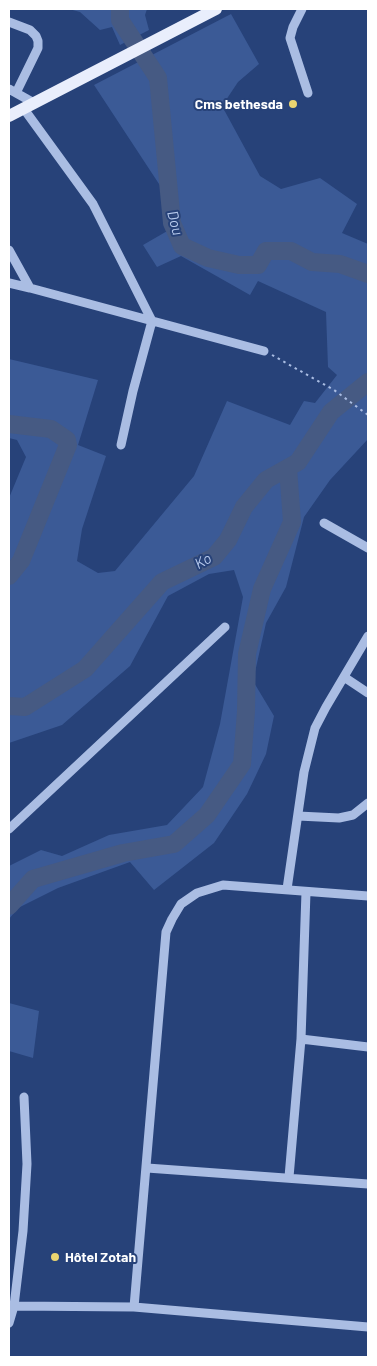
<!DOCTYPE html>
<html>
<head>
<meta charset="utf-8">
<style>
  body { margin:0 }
  #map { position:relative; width:377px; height:1366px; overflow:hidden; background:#274279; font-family:Barlow,sans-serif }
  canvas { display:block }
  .frame { position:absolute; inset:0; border:10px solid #fff; pointer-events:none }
</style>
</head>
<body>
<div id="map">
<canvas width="377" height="1366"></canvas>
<div class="frame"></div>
</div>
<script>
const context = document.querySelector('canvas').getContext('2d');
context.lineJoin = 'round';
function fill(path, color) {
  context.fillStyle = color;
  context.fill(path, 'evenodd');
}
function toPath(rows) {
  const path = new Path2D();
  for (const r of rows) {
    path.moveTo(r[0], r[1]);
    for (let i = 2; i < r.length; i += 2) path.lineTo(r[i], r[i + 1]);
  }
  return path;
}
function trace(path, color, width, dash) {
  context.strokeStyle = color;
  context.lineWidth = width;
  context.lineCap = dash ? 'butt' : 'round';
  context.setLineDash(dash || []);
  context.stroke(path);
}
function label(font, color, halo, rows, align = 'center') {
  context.font = font + ' Barlow,sans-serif';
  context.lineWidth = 4;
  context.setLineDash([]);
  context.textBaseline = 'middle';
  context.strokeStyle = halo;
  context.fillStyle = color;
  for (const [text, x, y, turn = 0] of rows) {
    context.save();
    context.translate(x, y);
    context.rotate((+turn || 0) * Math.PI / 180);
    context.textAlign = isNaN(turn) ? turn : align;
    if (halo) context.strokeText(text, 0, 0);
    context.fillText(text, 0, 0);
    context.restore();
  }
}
fill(toPath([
  [69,9,147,9,145,15,149,30,120,45,112,27,100,30,80,12],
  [231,14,259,64,238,82,222,106,260,176,281,189,320,178,357,204,342,233,368,244,368,439,330,480,304,517,286,587,266,623,253,681,274,716,266,754,247,794,214,843,154,890,130,862,58,888,18,908,9,919,9,866,41,850,62,856,109,835,167,825,203,787,220,724,243,597,234,570,209,574,168,596,130,666,62,725,9,743,9,498,26,457,17,440,9,438,9,359,98,380,78,445,106,456,82,529,77,561,98,573,115,571,194,476,227,401,290,425,304,401,315,403,337,375,328,367,326,312,258,281,250,295,181,256,157,267,143,245,169,230,161,187,94,85],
  [9,1003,39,1011,33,1058,9,1051]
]), '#3b5a96');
trace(toPath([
  [120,9,120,20,158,78,172,223,182,246,208,258,239,265,258,265,266,251,291,251,312,262,340,264,368,274],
  [9,424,51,429,67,440,68,445,21,561,9,576],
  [9,706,25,707,85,669,162,582,214,557,228,540,244,507,266,480,298,462,331,412,368,382],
  [9,906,33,879,123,853,174,844,207,815,242,764,246,711,247,654,262,589,292,522,288,468]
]), '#465a83', 18);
trace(toPath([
  [272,355,334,390,368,415]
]), '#aabde3', 2, [2.5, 4]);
trace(toPath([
  [302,9,293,27,290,38,308,93],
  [9,22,30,30,36,36,38,41,38,48,16,93],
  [9,89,34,103],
  [24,109,93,204,152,321,133,391,121,445],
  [9,250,30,288],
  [9,283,30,288,264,351],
  [324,523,368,548],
  [344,677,368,693],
  [298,816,339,818,353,815,368,803],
  [9,829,225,627],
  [287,889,304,772,315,728,326,707,368,636],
  [301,1039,306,892],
  [147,1168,368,1184],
  [289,1177,301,1039,368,1047],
  [14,1306,134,1307,368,1327],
  [134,1307,166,932,172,919,181,904,197,893,223,885,368,896],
  [9,1323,14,1306,23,1231,27,1164,24,1097]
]), '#aabde3', 9);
trace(toPath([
  [9,116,216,9]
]), '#e9eefc', 12);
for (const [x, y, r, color] of [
  [293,104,5,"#ebd570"],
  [55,1257,5,"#ebd570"]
]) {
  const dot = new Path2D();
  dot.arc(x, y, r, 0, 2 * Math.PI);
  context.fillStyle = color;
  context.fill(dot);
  trace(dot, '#274279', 2);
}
label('bold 14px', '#fff', '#274279', [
  ["Cms bethesda",283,104],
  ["Hôtel Zotah",65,1257,"left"]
], 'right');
label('italic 15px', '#b5c8eb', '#274279', [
  ["Dou",175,223,75],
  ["Ko",203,561,-29]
]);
</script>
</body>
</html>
